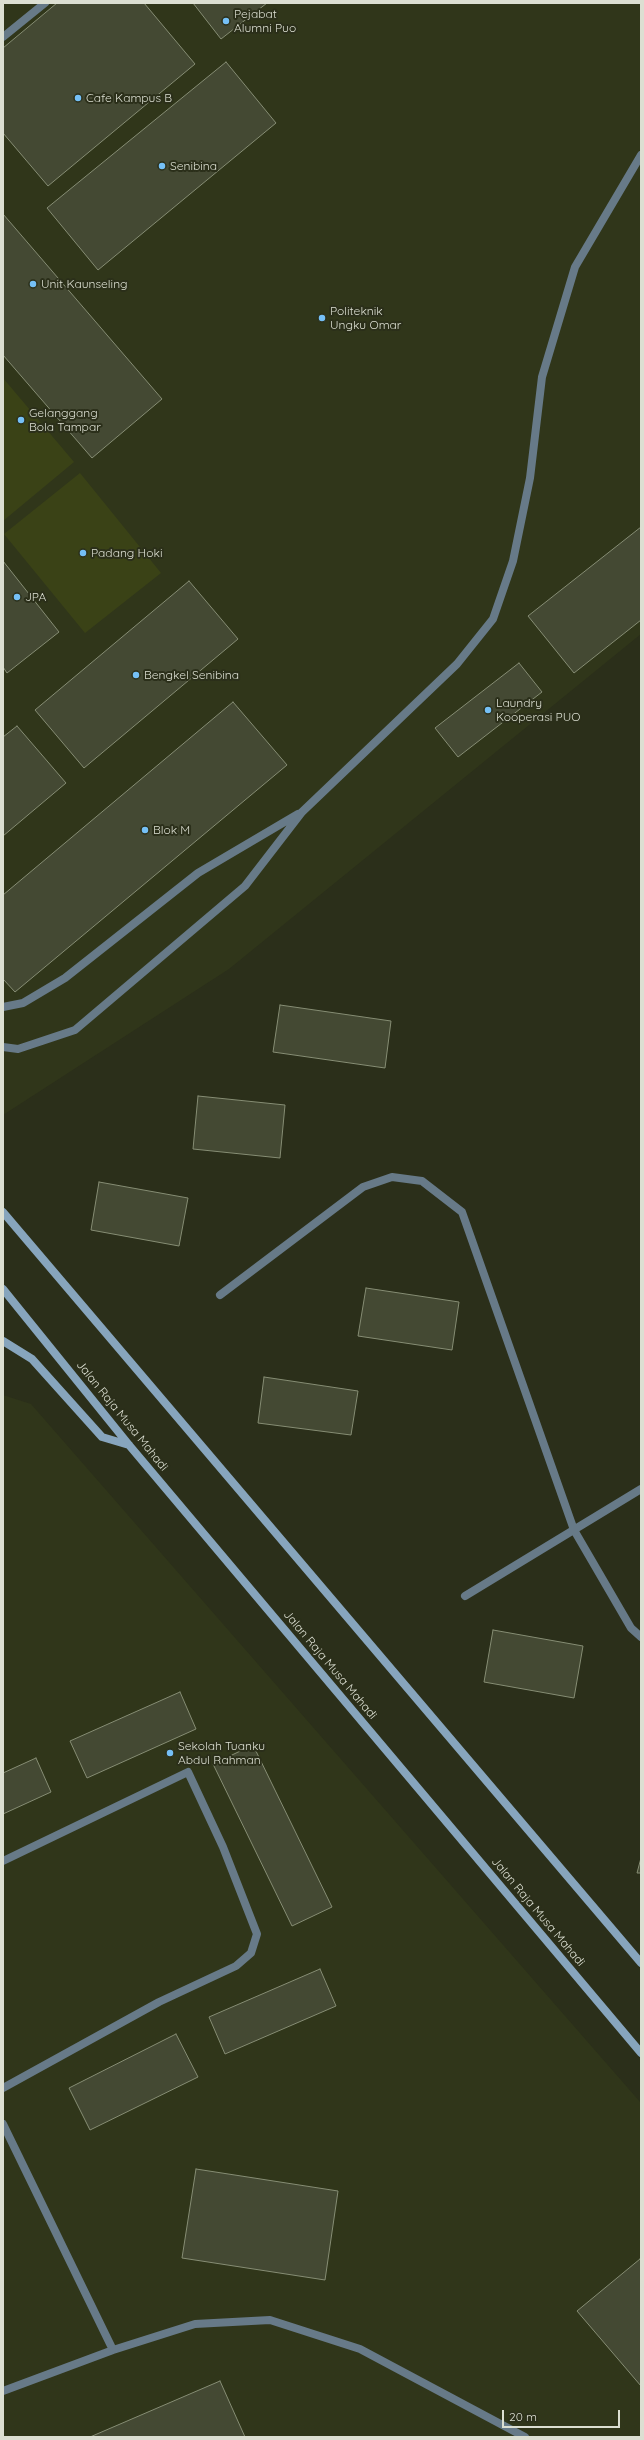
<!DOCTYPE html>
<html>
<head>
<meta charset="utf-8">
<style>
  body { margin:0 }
  #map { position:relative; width:644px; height:2440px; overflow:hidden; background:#2b2f1a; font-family:Quicksand,sans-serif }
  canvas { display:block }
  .frame { position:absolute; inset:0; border:4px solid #dcdfd2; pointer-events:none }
  .scale { position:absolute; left:502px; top:2410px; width:118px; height:18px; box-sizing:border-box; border:2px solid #dcdfd2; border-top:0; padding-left:5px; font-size:12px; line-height:14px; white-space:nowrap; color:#dcdfd2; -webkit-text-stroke:3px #2b2f1a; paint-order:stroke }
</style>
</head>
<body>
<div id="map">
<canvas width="644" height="2440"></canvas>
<div class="frame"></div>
<div class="scale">20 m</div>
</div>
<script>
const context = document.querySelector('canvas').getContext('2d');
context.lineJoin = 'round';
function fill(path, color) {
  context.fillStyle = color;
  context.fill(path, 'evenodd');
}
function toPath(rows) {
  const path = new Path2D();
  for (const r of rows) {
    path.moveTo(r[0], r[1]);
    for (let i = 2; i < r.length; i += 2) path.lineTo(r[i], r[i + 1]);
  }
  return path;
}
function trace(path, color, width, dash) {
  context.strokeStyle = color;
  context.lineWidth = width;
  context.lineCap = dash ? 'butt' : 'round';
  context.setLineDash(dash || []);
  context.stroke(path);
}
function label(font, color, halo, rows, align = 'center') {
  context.font = font + ' Quicksand,sans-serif';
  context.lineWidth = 4;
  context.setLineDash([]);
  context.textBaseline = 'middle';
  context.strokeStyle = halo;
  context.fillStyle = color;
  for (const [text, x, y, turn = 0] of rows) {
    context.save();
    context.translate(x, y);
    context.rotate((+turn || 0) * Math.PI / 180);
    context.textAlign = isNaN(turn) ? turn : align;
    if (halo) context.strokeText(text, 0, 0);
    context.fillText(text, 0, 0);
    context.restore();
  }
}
fill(toPath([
  [3,3,641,3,641,634,229,969,3,1115],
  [3,1395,31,1404,641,2103,641,2437,3,2437]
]), '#30361a');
fill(toPath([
  [3,378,74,462,3,521],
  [80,473,161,573,85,633,4,534]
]), '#3a4216');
const building = toPath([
  [57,3,144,3,195,64,48,186,3,133,3,48,57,3],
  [193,3,267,3,221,39,193,3],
  [226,62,276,123,98,270,47,208,226,62],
  [3,214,162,399,92,458,3,355,3,214],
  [641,527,641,620,574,673,528,616,641,527],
  [3,561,59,632,7,673,3,667,3,561],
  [189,581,238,639,84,768,35,710,189,581],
  [519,663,542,692,458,757,435,728,519,663],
  [233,702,287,765,15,992,3,979,3,895,233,702],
  [17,726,66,783,3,836,3,737,17,726],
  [280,1005,391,1021,385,1068,273,1052,280,1005],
  [198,1096,285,1105,280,1158,193,1149,198,1096],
  [99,1182,188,1198,179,1246,91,1230,99,1182],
  [366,1288,459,1302,452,1350,358,1336,366,1288],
  [264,1377,358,1391,351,1435,258,1423,264,1377],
  [493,1630,583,1646,574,1698,484,1682,493,1630],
  [180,1692,196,1729,87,1778,70,1741,180,1692],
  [253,1745,332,1907,292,1926,213,1764,253,1745],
  [36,1758,51,1792,3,1814,3,1773,36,1758],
  [641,1858,641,1873,637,1873,641,1858],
  [320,1969,336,2006,225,2054,209,2017,320,1969],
  [176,2034,198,2077,90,2130,69,2088,176,2034],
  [196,2169,338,2191,325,2280,182,2258,196,2169],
  [640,2259,641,2260,641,2386,577,2311,640,2259],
  [220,2381,245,2437,90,2437,220,2381]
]);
fill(building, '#444933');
trace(building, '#868d74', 1);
trace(toPath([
  [3,37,45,3],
  [3,1007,23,1003,65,978,198,873,298,814],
  [3,1047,18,1049,75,1030,245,886,302,812,457,664,493,619,513,561,530,478,542,377,575,267,641,155],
  [220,1295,363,1187,392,1177,422,1181,462,1212,574,1530,631,1628,641,1637],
  [465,1596,641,1489],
  [3,1861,188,1772,223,1847,257,1934,251,1953,236,1966,159,2002,3,2088],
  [3,2124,113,2350],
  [3,2391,113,2350,195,2324,270,2320,360,2349,525,2437]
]), '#677a88', 8);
trace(toPath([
  [3,1212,641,1963],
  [3,1289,129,1445,641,2053],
  [3,1341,32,1359,102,1437,129,1445]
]), '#87a5bd', 8);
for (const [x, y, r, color] of [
  [226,21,4,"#75c0f6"],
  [78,98,4,"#75c0f6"],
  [162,166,4,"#75c0f6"],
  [33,284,4,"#75c0f6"],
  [322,318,4,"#75c0f6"],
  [21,420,4,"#75c0f6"],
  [83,553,4,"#75c0f6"],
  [17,597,4,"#75c0f6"],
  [136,675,4,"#75c0f6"],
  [488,710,4,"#75c0f6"],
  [145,830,4,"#75c0f6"],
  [170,1753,4,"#75c0f6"]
]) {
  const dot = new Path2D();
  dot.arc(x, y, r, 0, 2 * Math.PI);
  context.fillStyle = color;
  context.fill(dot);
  trace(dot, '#2b2f1a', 1.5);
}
label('12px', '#dcdfd2', '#2b2f1a', [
  ["Pejabat",234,14],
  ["Alumni Puo",234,28],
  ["Cafe Kampus B",86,98],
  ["Senibina",170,166],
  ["Unit Kaunseling",41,284],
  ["Politeknik",330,311],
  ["Ungku Omar",330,325],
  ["Gelanggang",29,413],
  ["Bola Tampar",29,427],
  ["Padang Hoki",91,553],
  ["JPA",25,597],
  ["Bengkel Senibina",144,675],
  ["Laundry",496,703],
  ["Kooperasi PUO",496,717],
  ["Blok M",153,830],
  ["Sekolah Tuanku",178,1746],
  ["Abdul Rahman",178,1760]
], 'left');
label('12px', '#dcdfd2', '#2b2f1a', [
  ["Jalan Raja Musa Mahadi",122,1416,51],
  ["Jalan Raja Musa Mahadi",330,1665,50],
  ["Jalan Raja Musa Mahadi",538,1912,50]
]);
</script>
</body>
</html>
